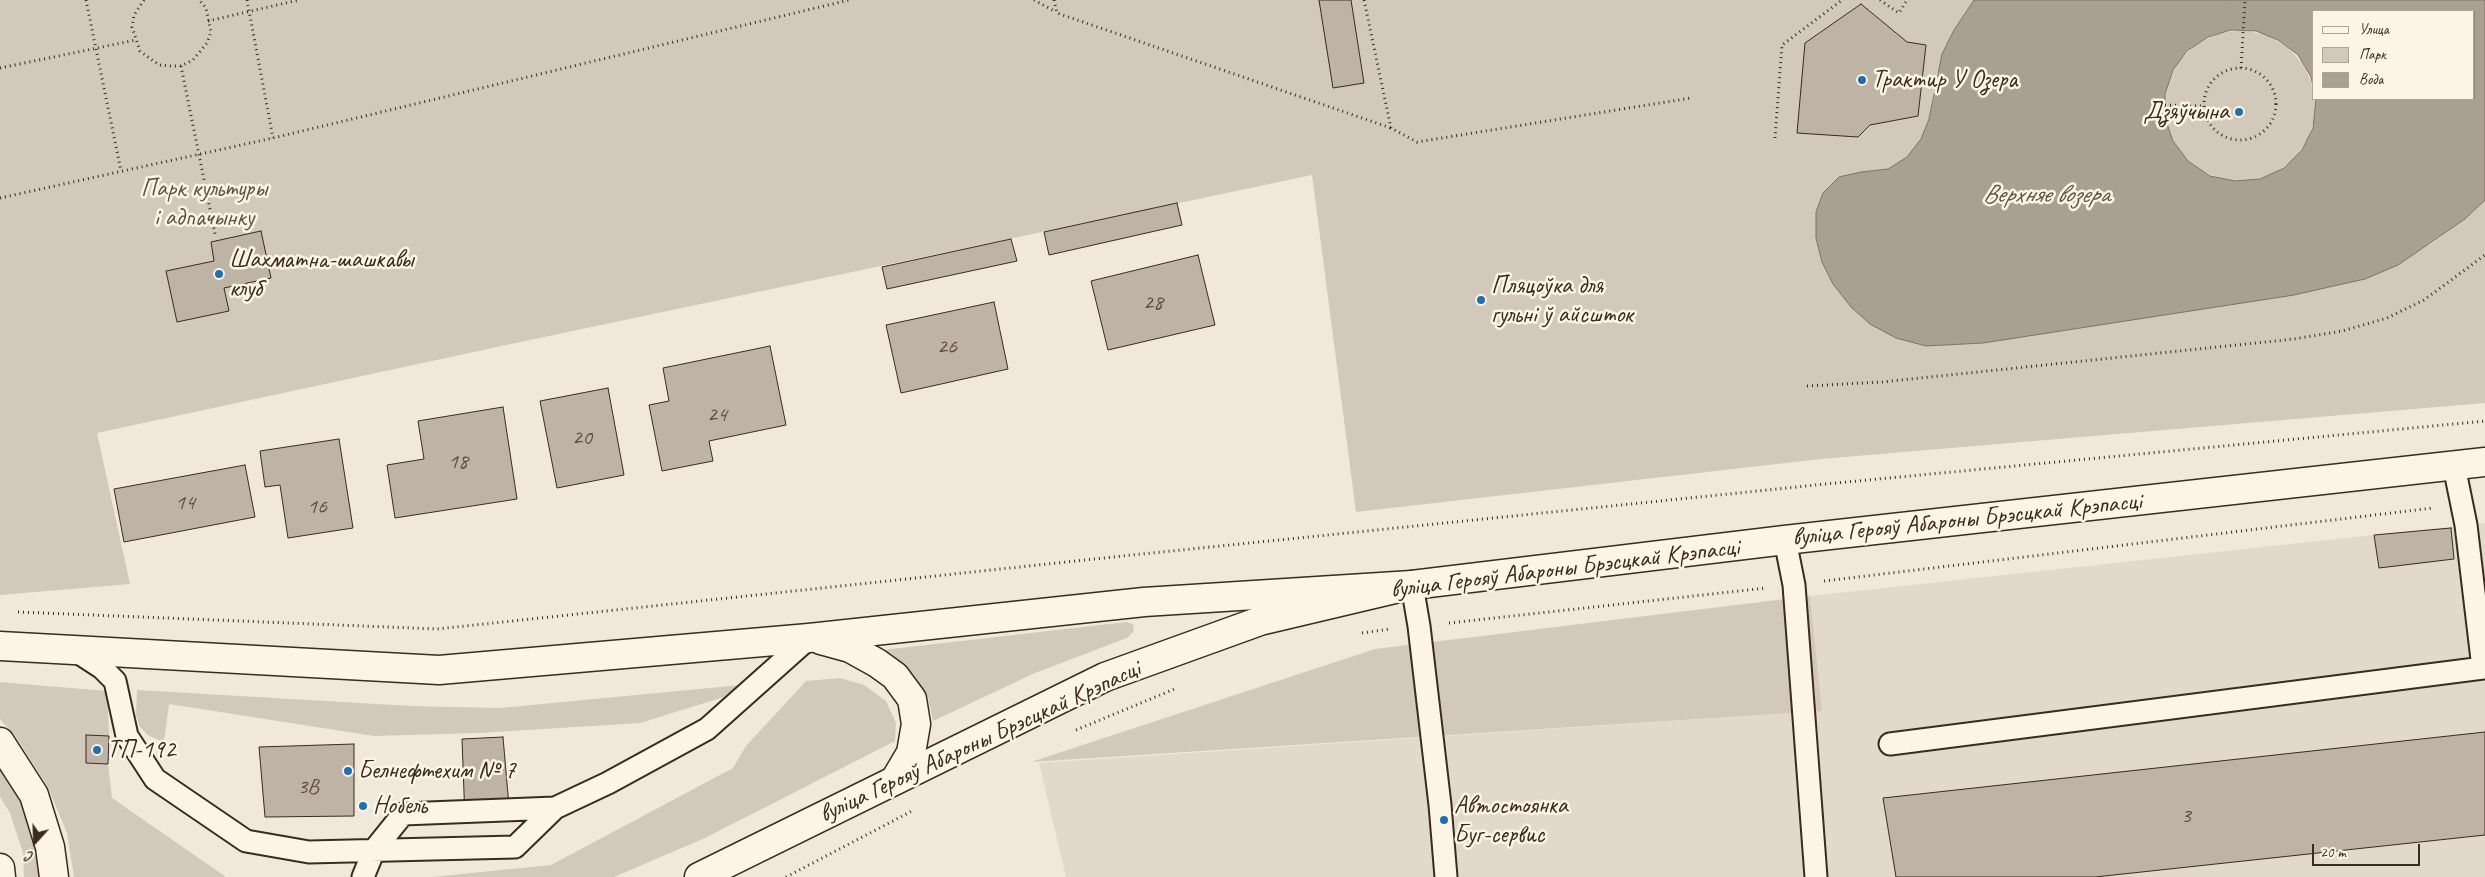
<!DOCTYPE html>
<html>
<head>
<meta charset="utf-8">
<style>
  body { margin:0 }
  #map { position:relative; width:2485px; height:877px; overflow:hidden; background:#f0e9d9; font-family:Caveat,sans-serif }
  canvas { display:block }
  .legend { position:absolute; left:2312px; top:10px; width:162px; height:90px; box-sizing:border-box; background:#fcf5e5; border:1px solid #afa495; margin:0; padding:6px 9px; list-style:none; font-size:15px; color:#3b2a1e }
  .legend li { display:flex; align-items:center; gap:10px; height:25px }
  .legend b { width:25px; border:1px solid #afa495 }
  .north { position:absolute; left:10px; top:817px; width:50px; height:50px; -webkit-text-stroke:4px #fcf5e5; paint-order:stroke; rotate:200deg; font-size:14px; font-weight:700; line-height:20px; text-align:center; color:#3b2a1e }
  .north::after { content:''; display:block; margin:auto; width:18px; height:22px; background:#3b2a1e; clip-path:polygon(50% 0,100% 100%,50% 72%,0 100%) }
  .scale { position:absolute; left:2312px; top:844px; width:108px; height:22px; box-sizing:border-box; border:2px solid #3b2a1e; border-top:0; padding-left:6px; font-size:15px; line-height:18px; white-space:nowrap; color:#3b2a1e; -webkit-text-stroke:4px #fcf5e5; paint-order:stroke }
</style>
</head>
<body>
<div id="map">
<canvas width="2485" height="877"></canvas>
<ul class="legend">
<li><b style="height:6px;background:#fcf5e5"></b>Улица</li>
<li><b style="height:14px;background:#d2c9ba"></b>Парк</li>
<li><b style="height:14px;background:#aaa091"></b>Вода</li>
</ul>
<div class="north">С</div>
<div class="scale">20 m</div>
</div>
<script>
const context = document.querySelector('canvas').getContext('2d');
context.lineJoin = 'round';
function fill(path, color) {
  context.fillStyle = color;
  context.fill(path, 'evenodd');
}
function toPath(rows) {
  const path = new Path2D();
  for (const r of rows) {
    if (r.length === 3) {
      path.moveTo(r[0] + r[2], r[1]);
      path.arc(r[0], r[1], r[2], 0, 2 * Math.PI);
      continue;
    }
    path.moveTo(r[0], r[1]);
    for (let i = 2; i < r.length; i += 2) path.lineTo(r[i], r[i + 1]);
  }
  return path;
}
function trace(path, color, width, dash) {
  context.strokeStyle = color;
  context.lineWidth = width;
  context.lineCap = dash ? 'butt' : 'round';
  context.setLineDash(dash || []);
  context.stroke(path);
}
function label(font, color, halo, rows, align = 'center') {
  context.font = font + ' Caveat,sans-serif';
  context.lineWidth = 5;
  context.setLineDash([]);
  context.textBaseline = 'middle';
  context.strokeStyle = halo;
  context.fillStyle = color;
  for (const [text, x, y, turn = 0] of rows) {
    context.save();
    context.translate(x, y);
    context.rotate((+turn || 0) * Math.PI / 180);
    context.textAlign = isNaN(turn) ? turn : align;
    if (halo) context.strokeText(text, 0, 0);
    context.fillText(text, 0, 0);
    context.restore();
  }
}
fill(toPath([
  [2485,523,2485,877,1066,877,1039,763,1821,711,1810,596]
]), '#e1d9c9');
fill(toPath([
  [0,0,1974,0,1954,30,1936,76,1929,119,1921,139,1907,157,1888,169,1861,172,1823,193,1816,212,1816,238,1896,338,1926,346,1983,343,2429,245,2465,219,2485,200,2485,403,1821,459,1356,512,1312,175,511,344,97,433,130,584,0,595],
  [2240,106,75],
  [1810,596,1822,711,1031,762,1375,649],
  [1126,622,1133,624,1134,631,1127,638,1035,673,933,721,928,697,914,676,883,650],
  [840,678,864,685,886,701,896,723,895,741,705,838,614,877,432,877,551,865,733,768,746,746,806,681],
  [0,682,107,691,109,736,86,736,86,763,108,764,112,798,226,877,74,877,67,833,48,787,16,737,0,719],
  [741,685,724,697,640,723,479,733,374,736,169,704,164,742,149,736,140,727,136,715,137,690,411,706,500,708],
  [0,765,23,806,37,851,40,877,24,877,23,853,10,813,0,797]
]), '#d2c9ba');
const water = toPath([
  [1974,0,2485,0,2485,200,2465,219,2398,265,2365,279,2329,287,2294,295,1983,343,1926,346,1896,338,1870,324,1851,307,1833,284,1822,262,1816,238,1816,212,1823,193,1839,177,1861,172,1888,169,1907,157,1921,139,1929,119,1942,54,1954,30,1974,0],
  [2314,11,2474,11,2474,99,2316,99,2313,128,2302,150,2284,168,2260,179,2235,181,2210,176,2188,161,2173,141,2165,118,2165,94,2173,70,2187,51,2208,37,2231,30,2256,31,2278,40,2298,55,2311,77,2314,91,2314,11]
]);
fill(water, '#aaa091');
trace(water, '#7e7163', 1);
const building = toPath([
  [1319,0,1351,0,1364,83,1333,88,1319,0],
  [1861,4,1907,42,1926,45,1918,116,1870,125,1858,137,1797,133,1805,43,1861,4],
  [1177,203,1182,225,1049,255,1044,232,1177,203],
  [261,231,271,278,224,288,229,311,177,322,166,271,214,261,211,242,261,231],
  [1011,239,1017,261,887,289,882,267,1011,239],
  [1198,255,1215,325,1108,350,1091,281,1198,255],
  [994,302,1008,369,901,393,886,325,994,302],
  [770,346,786,425,709,441,713,461,662,471,649,405,669,401,663,368,770,346],
  [608,388,624,475,557,488,540,401,608,388],
  [503,407,517,499,395,518,387,465,424,459,418,421,503,407],
  [339,439,353,528,288,538,280,485,265,487,260,451,339,439],
  [245,465,255,517,124,542,114,489,245,465],
  [2451,528,2454,559,2379,568,2374,535,2451,528],
  [2485,732,2485,835,2095,877,1896,877,1883,798,2485,732],
  [86,735,109,736,108,764,86,763,86,735],
  [503,737,510,818,465,820,462,739,503,737],
  [354,744,354,816,265,817,259,747,354,744]
]);
fill(building, '#beb3a4');
trace(building, '#3b2a1e', 1);
const service = toPath([
  [1785,540,1794,585,1816,877],
  [1412,585,1419,626,1440,805,1446,877],
  [76,651,102,668,115,681,127,736,155,779,246,841,309,852,515,847,555,808,608,783,707,729,809,638],
  [1890,744,2483,668,2466,525,2454,466],
  [363,877,374,850,403,814,555,808]
]);
const secondary = toPath([
  [699,877,1105,677,1260,621,1412,585,1785,540,2485,462]
]);
const primary = toPath([
  [821,640,850,648,877,663,895,676,912,699,916,724,911,753,895,780],
  [0,646,439,670,809,638,1144,602,1412,585],
  [0,742,34,795,50,847,54,877],
  [0,868,1,877]
]);
trace(service, '#3b2a1e', 25);
trace(secondary, '#3b2a1e', 31);
trace(primary, '#3b2a1e', 31);
trace(toPath([
  [86,0,121,171],
  [144,0,134,15,132,27,140,51,159,65,171,66,181,66,193,60,207,43,211,32,206,8,199,0],
  [247,0,273,138],
  [1034,0,1056,12],
  [1054,0,1057,13,1391,128],
  [1364,0,1391,128,1417,142,1691,98],
  [1880,0,1899,13,1907,0],
  [208,21,299,0],
  [181,66,215,234],
  [0,68,136,40],
  [2241,68,2245,0],
  [2240,104,36],
  [2165,105,2204,106],
  [1775,138,1782,45,1842,0],
  [0,198,273,138,849,0],
  [1807,386,1882,382,2294,339,2342,331,2387,318,2424,300,2485,255],
  [1824,581,2433,508],
  [18,612,437,629,1132,555,1826,484,2485,421],
  [1449,623,1766,588],
  [1362,633,1390,629],
  [1076,730,1177,688],
  [786,877,912,811]
]), '#3b2a1e', 3, [1, 4]);
trace(service, '#fcf5e5', 21);
trace(secondary, '#fcf5e5', 28);
trace(primary, '#fcf5e5', 28);
for (const [x, y, r, color] of [
  [1862,80,5,"#1f6fb2"],
  [2239,112,5,"#1f6fb2"],
  [219,274,5,"#1f6fb2"],
  [1481,300,5,"#1f6fb2"],
  [97,750,5,"#1f6fb2"],
  [348,771,5,"#1f6fb2"],
  [363,806,5,"#1f6fb2"],
  [1444,820,5,"#1f6fb2"]
]) {
  const dot = new Path2D();
  dot.arc(x, y, r, 0, 2 * Math.PI);
  context.fillStyle = color;
  context.fill(dot);
  trace(dot, '#fcf5e5', 2);
}
label('22px', '#5c4c40', null, [
  ["28",1153,303],
  ["26",947,347],
  ["24",717,415],
  ["20",582,438],
  ["18",458,462],
  ["14",185,503],
  ["16",317,507],
  ["3В",308,787],
  ["3",2186,816]
]);
label('25px', '#3b2a1e', '#fcf5e5', [
  ["Трактир У Озера",1872,80],
  ["Дзяўчына",2229,112,"right"],
  ["Шахматна-шашкавы",229,260],
  ["клуб",229,289],
  ["Пляцоўка для",1491,286],
  ["гульні ў айсшток",1491,315],
  ["ТП-192",107,750],
  ["Белнефтехим № 7",358,771],
  ["Нобель",373,806],
  ["Автостоянка",1454,806],
  ["Буг-сервис",1454,835]
], 'left');
label('25px', '#615245', '#fcf5e5', [
  ["Парк культуры",204,189],
  ["і адпачынку",204,218]
]);
label('25px', '#3b2a1e', '#fcf5e5', [
  ["вуліца Герояў Абароны Брэсцкай Крэпасці",1967,520,-6],
  ["вуліца Герояў Абароны Брэсцкай Крэпасці",1565,569,-7],
  ["вуліца Герояў Абароны Брэсцкай Крэпасці",980,742,-25]
]);
label('italic 26px', '#625346', '#fcf5e5', [
  ["Верхняе возера",2046,195]
]);
</script>
</body>
</html>
